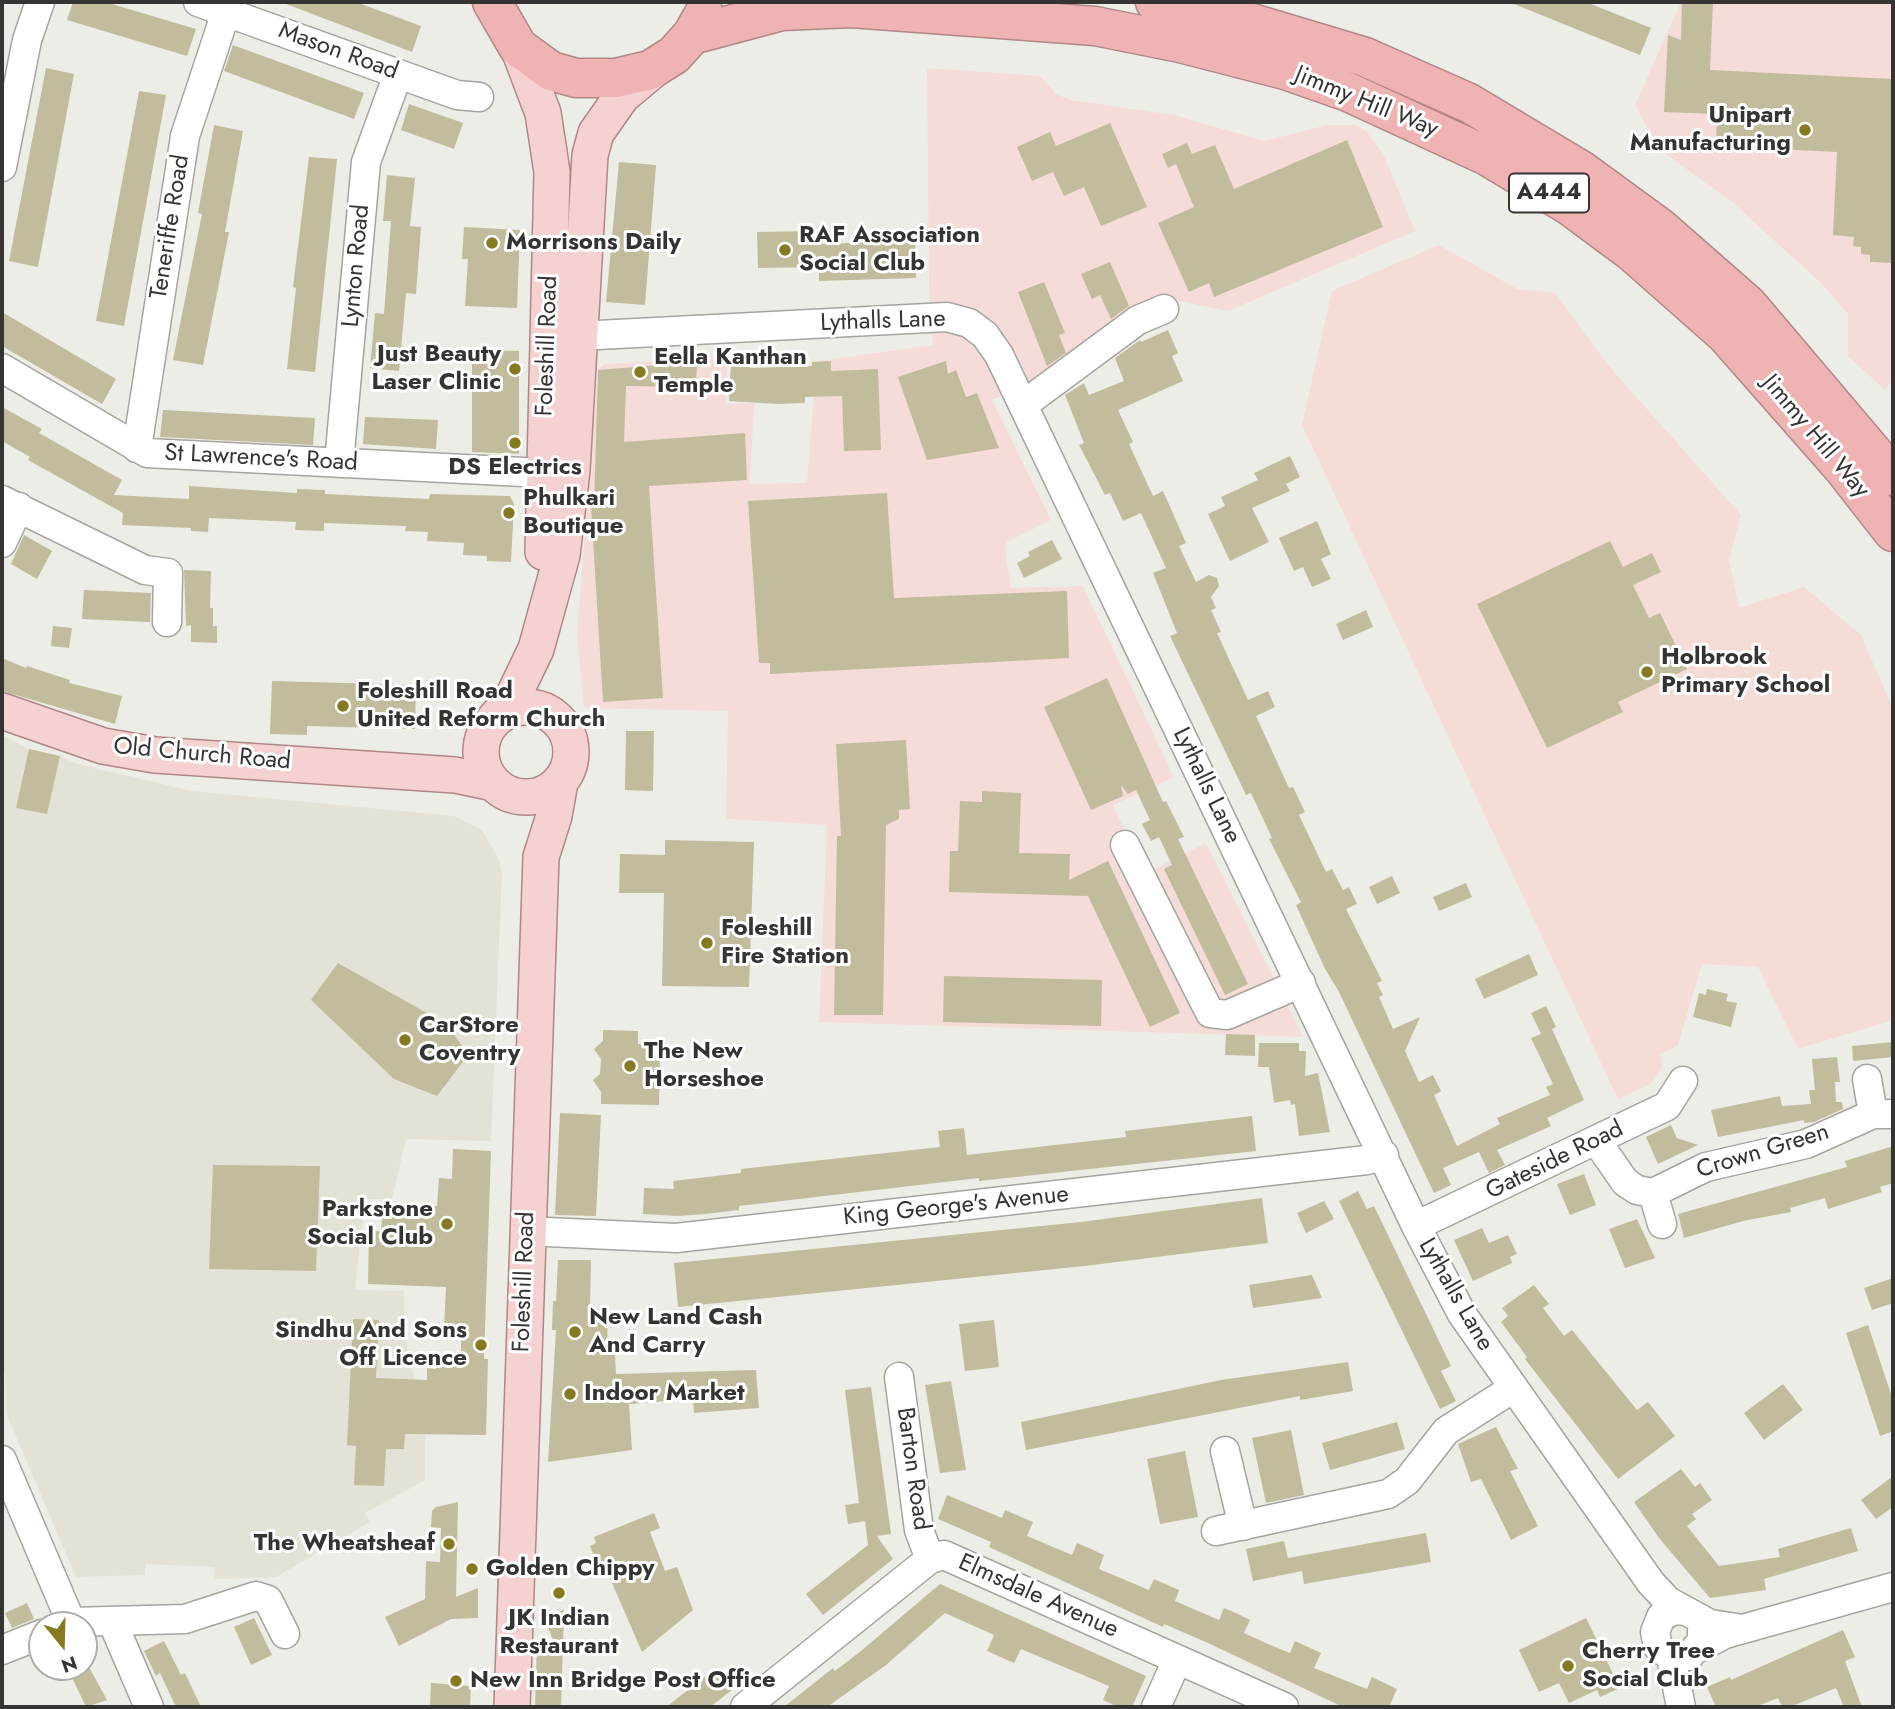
<!DOCTYPE html>
<html>
<head>
<meta charset="utf-8">
<style>
  body { margin:0 }
  #map { position:relative; width:1895px; height:1709px; overflow:hidden; background:#edede8; font-family:Jost,sans-serif }
  canvas { display:block }
  .frame { position:absolute; inset:0; border:4px solid #353433; pointer-events:none }
  .north { position:absolute; left:28px; top:1611px; width:70px; height:70px; box-sizing:border-box; background:#fff; border:2px solid #aeaead; border-radius:50%; rotate:161deg; font-size:19px; font-weight:700; line-height:28px; text-align:center; color:#353433 }
  .north::after { content:''; display:block; margin:auto; width:24px; height:32px; background:#857a1f; clip-path:polygon(50% 0,100% 100%,50% 72%,0 100%) }
</style>
</head>
<body>
<div id="map">
<canvas width="1895" height="1709"></canvas>
<div class="frame"></div>
<div class="north">N</div>
</div>
<script>
const context = document.querySelector('canvas').getContext('2d');
context.lineJoin = 'round';
function fill(path, color) {
  context.fillStyle = color;
  context.fill(path, 'evenodd');
}
function toPath(rows) {
  const path = new Path2D();
  for (const r of rows) {
    if (r.length === 3) {
      path.moveTo(r[0] + r[2], r[1]);
      path.arc(r[0], r[1], r[2], 0, 2 * Math.PI);
      continue;
    }
    path.moveTo(r[0], r[1]);
    for (let i = 2; i < r.length; i += 2) path.lineTo(r[i], r[i + 1]);
  }
  return path;
}
function trace(path, color, width, dash) {
  context.strokeStyle = color;
  context.lineWidth = width;
  context.lineCap = dash ? 'butt' : 'round';
  context.setLineDash(dash || []);
  context.stroke(path);
}
function label(font, color, halo, rows, align = 'center') {
  context.font = font + ' Jost,sans-serif';
  context.lineWidth = 6;
  context.setLineDash([]);
  context.textBaseline = 'middle';
  context.strokeStyle = halo;
  context.fillStyle = color;
  for (const [text, x, y, turn = 0] of rows) {
    context.save();
    context.translate(x, y);
    context.rotate((+turn || 0) * Math.PI / 180);
    context.textAlign = isNaN(turn) ? turn : align;
    if (halo) context.strokeText(text, 0, 0);
    context.fillText(text, 0, 0);
    context.restore();
  }
}
fill(toPath([
  [2,735,29,749,60,756,77,764,192,791,454,816,481,829,499,859,502,874,491,1141,406,1139,392,1199,365,1199,355,1290,404,1291,404,1331,425,1427,425,1480,365,1513,370,1522,276,1577,214,1579,215,1567,145,1564,145,1575,76,1577,6,1413,5,1373,2,1370]
]), '#e4e2d6');
fill(toPath([
  [1681,2,1893,2,1893,379,1885,390,1848,356,1848,314,1822,284,1732,202,1659,149,1635,105],
  [927,68,1040,76,1056,94,1070,100,1174,115,1265,141,1327,125,1356,125,1367,132,1384,155,1415,231,1228,311,1169,299,1055,370,992,400,1051,520,1007,542,1005,549,1011,588,1083,586,1174,777,1113,805,1146,873,1206,843,1303,1037,819,1022,827,825,726,819,728,711,584,708,577,634,598,370,604,364,727,358,726,404,754,403,750,484,807,483,814,397,812,362,933,345,929,288]
]), '#f6dcd8');
fill(toPath([
  [1439,245,1517,289,1555,293,1608,365,1741,515,1729,560,1739,608,1804,587,1861,635,1893,709,1893,1020,1798,1049,1758,967,1702,964,1678,1045,1660,1054,1662,1067,1652,1083,1618,1099,1302,425,1332,291]
]), '#f6dcd6');
fill(toPath([
  [73,2,105,2,196,29,187,56,67,20],
  [281,2,356,2,421,26,412,52],
  [1509,2,1586,2,1651,28,1640,55],
  [1682,2,1713,2,1710,70,1893,79,1893,263,1870,262,1870,255,1861,254,1861,247,1853,246,1854,237,1833,235,1837,152,1716,146,1717,114,1664,112,1668,35,1681,40],
  [233,45,364,93,354,119,224,71],
  [46,68,74,74,38,267,9,261],
  [139,91,166,95,124,326,96,321],
  [409,104,463,123,454,149,401,130],
  [1110,123,1147,207,1101,226,1084,187,1064,196,1053,172,1032,181,1017,147,1050,132,1056,146],
  [214,125,243,131,225,232,229,232,203,365,173,360,202,214,198,213],
  [1347,140,1383,227,1214,297,1209,283,1189,292,1158,223,1194,207,1176,164,1168,168,1162,154,1187,143,1192,154,1215,145,1234,189],
  [309,157,337,159,315,372,287,369,296,288,293,287],
  [619,162,656,165,645,305,606,302],
  [387,175,415,178,410,226,421,227,416,294,406,293,399,371,370,368,375,313,384,314,391,221,383,221],
  [464,227,520,230,517,308,465,306,468,259,462,259],
  [813,231,814,244,915,241,916,278,819,281,819,267,758,268,757,232],
  [1110,262,1129,306,1111,319,1100,295,1092,299,1081,274],
  [1044,282,1065,333,1059,335,1066,353,1047,366,1018,292],
  [2,312,116,379,102,404,2,346],
  [1168,330,1178,353,1172,356,1183,381,1118,410,1133,442,1129,444,1153,496,1163,491,1186,543,1179,546,1196,582,1209,575,1217,578,1219,586,1211,597,1216,608,1211,610,1221,632,1217,633,1248,700,1268,691,1275,707,1256,716,1289,788,1293,787,1305,812,1299,815,1326,872,1332,869,1343,890,1349,887,1357,904,1346,909,1382,981,1377,983,1383,995,1379,997,1393,1029,1420,1017,1405,1051,1419,1082,1433,1075,1441,1091,1434,1095,1457,1146,1500,1124,1497,1118,1550,1095,1546,1087,1553,1084,1531,1038,1541,1034,1531,1013,1546,1006,1556,1027,1552,1029,1584,1100,1547,1118,1551,1126,1497,1150,1505,1165,1489,1173,1479,1152,1443,1168,1451,1185,1434,1193,1338,990,1325,969,1296,905,1301,902,1269,839,1272,838,1251,793,1246,795,1170,636,1177,633,1153,573,1166,568,1141,513,1123,521,1110,493,1105,495,1079,445,1084,443,1065,395,1084,383,1089,395,1124,381,1115,358,1140,340,1141,342],
  [472,350,519,351,519,454,472,452],
  [831,361,831,371,878,369,881,450,844,451,842,396,805,397,805,403,778,404,729,401,731,364,750,364,750,368,812,366,812,362],
  [946,361,948,374,956,370,966,397,977,393,999,448,927,460,898,377],
  [697,362,696,387,626,386,624,442,745,433,747,480,649,486,663,698,603,702,591,506,594,505,598,370],
  [2,407,42,429,39,433,122,480,114,495,189,499,189,486,297,493,297,489,325,490,325,494,429,499,430,494,510,496,514,504,511,562,487,561,487,556,463,555,464,543,427,541,428,532,405,531,406,526,324,523,324,531,295,530,296,522,209,518,208,532,191,531,191,528,122,525,123,513,28,460,30,457,2,441],
  [163,410,315,418,313,445,160,437],
  [365,417,438,420,436,449,363,444],
  [1290,456,1300,477,1286,484,1290,491,1252,508,1269,542,1230,561,1208,514,1225,506,1221,497,1258,480,1254,473],
  [887,493,894,598,1067,591,1069,658,770,674,770,663,759,663,748,501],
  [1317,521,1331,554,1321,559,1331,579,1312,587,1303,567,1294,571,1279,538],
  [24,535,52,551,37,579,11,564],
  [1052,540,1062,559,1024,578,1017,563,1030,556,1028,552],
  [1610,541,1623,567,1652,553,1661,572,1633,585,1649,618,1660,613,1687,669,1618,702,1623,712,1547,748,1477,604],
  [184,570,211,571,210,608,213,608,213,626,217,626,217,643,191,642,191,625,186,626],
  [84,590,151,593,150,622,82,619],
  [1366,610,1373,627,1343,640,1336,624],
  [53,626,72,628,69,648,51,646],
  [2,658,26,668,27,666,70,680,69,683,122,696,115,724,2,691],
  [1107,678,1163,802,1166,801,1184,837,1178,839,1248,984,1225,995,1164,869,1172,865,1159,837,1151,841,1142,824,1150,820,1136,790,1128,794,1121,785,1123,796,1091,810,1044,707],
  [272,681,416,685,415,729,307,726,307,735,270,734],
  [626,731,654,731,653,791,625,790],
  [906,740,910,809,899,810,899,819,886,825,883,1015,834,1015,837,836,841,836,836,744],
  [29,749,60,756,47,814,16,808],
  [982,791,1021,793,1019,853,1070,854,1069,880,1108,861,1180,1013,1150,1027,1088,896,949,892,950,851,958,851,960,801,982,802],
  [665,840,754,842,749,987,662,986,664,893,619,893,620,854,665,855],
  [1392,876,1400,893,1377,904,1369,887],
  [1466,883,1472,897,1439,911,1433,897],
  [1529,954,1538,975,1484,999,1475,979],
  [338,963,448,1025,468,1055,437,1096,394,1079,311,1000],
  [944,976,1102,980,1101,1026,943,1022],
  [1707,989,1728,994,1726,1001,1737,1003,1731,1027,1693,1017,1699,993,1706,995],
  [603,1030,638,1031,638,1044,652,1045,651,1052,660,1052,659,1105,601,1104,601,1092,593,1080,600,1074,601,1059,594,1049,603,1041],
  [1226,1034,1255,1035,1255,1056,1225,1055],
  [1893,1042,1893,1057,1853,1061,1852,1046],
  [1259,1043,1299,1043,1299,1051,1306,1051,1305,1076,1318,1073,1330,1132,1299,1136,1295,1104,1291,1105,1290,1100,1274,1103,1269,1067,1258,1067],
  [1837,1057,1840,1082,1835,1082,1836,1102,1842,1102,1843,1109,1814,1122,1804,1123,1804,1120,1718,1137,1711,1110,1780,1096,1782,1106,1811,1104,1809,1090,1815,1090,1812,1059],
  [560,1113,601,1115,596,1216,555,1215],
  [1252,1116,1256,1151,979,1181,979,1178,739,1206,739,1210,705,1214,677,1216,643,1214,644,1188,674,1189,673,1181,741,1173,741,1169,940,1147,938,1131,964,1128,967,1155,1126,1137,1125,1131],
  [1671,1125,1677,1138,1698,1145,1658,1164,1646,1137],
  [1893,1146,1893,1183,1880,1187,1882,1192,1828,1209,1825,1198,1790,1208,1791,1212,1743,1221,1684,1238,1678,1214,1847,1167,1845,1161],
  [453,1149,491,1151,484,1359,488,1359,486,1435,405,1434,404,1449,386,1449,384,1486,354,1485,356,1446,347,1445,353,1319,379,1320,376,1378,427,1380,427,1368,436,1369,436,1362,461,1363,461,1328,444,1327,446,1287,368,1284,369,1231,381,1231,382,1216,406,1217,407,1204,437,1206,439,1178,452,1179],
  [213,1165,320,1166,316,1271,209,1269],
  [1584,1174,1596,1205,1570,1215,1557,1184],
  [1358,1191,1367,1209,1374,1206,1451,1366,1441,1371,1456,1401,1440,1409,1339,1201],
  [1262,1198,1268,1243,1085,1266,678,1307,674,1263,1081,1222],
  [1324,1201,1334,1219,1306,1233,1297,1213],
  [1637,1219,1655,1258,1625,1268,1609,1229],
  [1482,1228,1489,1243,1508,1235,1517,1254,1510,1257,1512,1263,1473,1281,1454,1240],
  [558,1260,591,1260,590,1309,608,1309,607,1354,615,1355,616,1374,756,1370,759,1408,694,1413,693,1399,629,1404,632,1450,548,1462,556,1330,552,1330,553,1301,556,1301],
  [1312,1275,1322,1298,1253,1308,1249,1285],
  [1893,1278,1893,1303,1872,1310,1864,1288],
  [1534,1285,1549,1304,1543,1308,1564,1336,1572,1330,1637,1410,1648,1402,1675,1436,1618,1479,1525,1359,1527,1357,1501,1322,1508,1316,1502,1308],
  [994,1320,999,1367,965,1371,959,1324],
  [1868,1325,1893,1400,1893,1431,1880,1436,1846,1333],
  [1348,1362,1353,1391,1300,1400,1300,1396,1026,1450,1021,1422,1221,1380],
  [951,1381,966,1470,940,1473,925,1385],
  [1783,1384,1803,1410,1764,1440,1744,1413],
  [871,1387,891,1534,877,1536,893,1559,823,1615,806,1594,868,1545,865,1521,848,1524,845,1505,859,1503,845,1390],
  [1397,1422,1405,1449,1330,1470,1322,1443],
  [1496,1427,1518,1469,1510,1471,1538,1526,1511,1540,1481,1479,1471,1482,1458,1444],
  [1291,1430,1304,1495,1266,1503,1252,1438],
  [1185,1451,1198,1517,1160,1524,1147,1459],
  [1681,1469,1695,1487,1700,1483,1712,1500,1692,1514,1696,1519,1687,1526,1719,1566,1780,1557,1778,1549,1851,1528,1858,1551,1764,1579,1766,1590,1710,1598,1659,1538,1634,1502],
  [1893,1476,1893,1507,1876,1519,1861,1500],
  [947,1495,1002,1518,1005,1510,1033,1522,1027,1536,1072,1555,1077,1543,1091,1549,1104,1555,1099,1569,1149,1590,1154,1579,1179,1590,1175,1601,1219,1620,1224,1608,1238,1614,1250,1620,1244,1633,1268,1644,1290,1653,1295,1641,1321,1653,1314,1668,1367,1689,1372,1677,1397,1689,1389,1707,1343,1707,1208,1643,1164,1624,1163,1627,989,1547,991,1542,938,1519],
  [458,1502,456,1597,478,1588,478,1618,451,1619,399,1646,385,1617,425,1599,426,1561,440,1562,441,1528,431,1527,432,1511,436,1507],
  [654,1513,660,1528,650,1532,665,1571,677,1567,693,1610,642,1652,609,1576,603,1578,590,1546,596,1543,594,1537],
  [1426,1533,1431,1562,1304,1584,1302,1571,1253,1581,1246,1549,1284,1541,1288,1558],
  [940,1584,1146,1676,1132,1707,1118,1707,1103,1700,1109,1686,1021,1649,1014,1663,987,1651,994,1635,945,1613,886,1665,827,1707,784,1707,833,1668,835,1671,861,1651],
  [27,1603,34,1619,12,1628,5,1613],
  [564,1610,561,1707,535,1707,537,1641,554,1642,544,1618],
  [254,1618,272,1655,251,1665,234,1627],
  [1586,1618,1620,1688,1600,1697,1597,1690,1569,1703,1559,1683,1539,1692,1519,1650],
  [1843,1630,1855,1657,1845,1661,1862,1707,1844,1707,1836,1688,1790,1707,1782,1707,1778,1698,1755,1707,1716,1707,1707,1687,1730,1677,1731,1680],
  [164,1641,181,1675,185,1673,201,1707,176,1707,160,1673,156,1676,144,1651],
  [67,1667,89,1667,107,1700,86,1707],
  [715,1669,732,1690,710,1707,666,1707],
  [431,1683,471,1686,470,1707,430,1707]
]), '#c1bc9b');
const minor = toPath([
  [198,2,457,95,479,97],
  [2,167,27,40,40,2],
  [578,336,947,317,969,323,985,335,999,355,1416,1226,1462,1314,1651,1583,1668,1601,1710,1624,1743,1629],
  [2,368,147,453,543,473],
  [1023,405,1138,320,1164,309],
  [137,448,185,136,226,12],
  [339,463,366,162,398,74],
  [2,500,145,570,168,573,167,622],
  [2,543,19,507],
  [1125,845,1210,1013,1227,1015,1301,983],
  [1867,1079,1873,1114],
  [1596,1140,1625,1182,1637,1190,1653,1193,1706,1167,1806,1144,1873,1114,1893,1114],
  [1653,1193,1662,1224],
  [1416,1226,1667,1106,1683,1081],
  [526,1231,676,1238,1367,1160,1384,1155],
  [899,1377,919,1530,930,1559],
  [1225,1451,1243,1526],
  [2,1460,71,1622],
  [1216,1531,1388,1494,1407,1481,1446,1431,1512,1389],
  [1686,1611,1674,1610,1661,1617,1655,1632,1658,1647,1671,1657,1689,1656,1702,1641,1702,1631],
  [112,1621,149,1707],
  [63,1625,71,1622,185,1619,256,1596,268,1600,285,1634],
  [1698,1648,1725,1634,1893,1587],
  [2,1650,42,1634],
  [1671,1657,1681,1707],
  [745,1707,930,1559,944,1555,1284,1707],
  [1156,1707,1177,1660]
]);
const major = toPath([
  [518,47,543,113,552,172,543,552],
  [526,752,45],
  [2,711,103,746,155,755,455,775,493,783],
  [493,721,512,699,536,649,562,555,572,470,590,155,596,133,622,96,658,66],
  [512,1707,541,857,554,816,560,782]
]);
const highway = toPath([
  [492,2,518,47,551,71,576,78,616,78,650,70,674,55,692,35,704,14],
  [1155,2,1232,17,1365,57,1469,103,1581,170,1659,227,1748,305,1893,476],
  [692,35,782,11,851,8,1095,26,1180,43,1285,70,1348,92,1487,156,1570,206,1632,252,1726,335,1843,468,1893,532]
]);
trace(minor, '#a5a4a0', 31);
trace(major, '#af8786', 38);
trace(highway, '#af8786', 41);
trace(minor, '#fff', 28);
trace(major, '#f6d1d1', 35);
trace(highway, '#f0b3b3', 38);
for (const [x, y, r, color] of [
  [1805,130,7,"#857a1f"],
  [492,243,7,"#857a1f"],
  [785,250,7,"#857a1f"],
  [515,369,7,"#857a1f"],
  [640,372,7,"#857a1f"],
  [515,443,7,"#857a1f"],
  [509,513,7,"#857a1f"],
  [1647,672,7,"#857a1f"],
  [343,706,7,"#857a1f"],
  [707,943,7,"#857a1f"],
  [405,1040,7,"#857a1f"],
  [630,1066,7,"#857a1f"],
  [447,1224,7,"#857a1f"],
  [575,1332,7,"#857a1f"],
  [481,1345,7,"#857a1f"],
  [570,1394,7,"#857a1f"],
  [449,1544,7,"#857a1f"],
  [472,1569,7,"#857a1f"],
  [559,1593,7,"#857a1f"],
  [1568,1666,7,"#857a1f"],
  [456,1681,7,"#857a1f"]
]) {
  const dot = new Path2D();
  dot.arc(x, y, r, 0, 2 * Math.PI);
  context.fillStyle = color;
  context.fill(dot);
  trace(dot, '#fff', 2.5);
}
for (const [x, y, w] of [
  [1549,193,80]
]) {
  const box = new Path2D();
  box.roundRect(x - w / 2, y - 19.5, w, 39, 5);
  context.fillStyle = '#fff';
  context.fill(box);
  trace(box, '#353433', 2);
}
label('bold 23px', '#353433', null, [
  ["A444",1549,193]
]);
label('24px', '#353433', '#fff', [
  ["Mason Road",338,52,20],
  ["Jimmy Hill Way",1366,103,22],
  ["Teneriffe Road",171,227,-81],
  ["Lynton Road",357,266,-85],
  ["Lythalls Lane",883,322,-2],
  ["Foleshill Road",548,346,-88],
  ["Jimmy Hill Way",1815,437,50],
  ["St Lawrence's Road",261,459,3],
  ["Old Church Road",202,755,5],
  ["Lythalls Lane",1206,786,64],
  ["Crown Green",1763,1152,-17],
  ["Gateside Road",1555,1161,-26],
  ["King George's Avenue",956,1207,-6],
  ["Foleshill Road",525,1282,-88],
  ["Lythalls Lane",1455,1295,60],
  ["Barton Road",912,1469,82],
  ["Elmsdale Avenue",1038,1597,24]
]);
label('bold 24px', '#353433', '#fff', [
  ["Unipart",1791,116,"right"],
  ["Manufacturing",1791,144,"right"],
  ["RAF Association",799,236],
  ["Social Club",799,264],
  ["Morrisons Daily",506,243],
  ["Just Beauty",501,355,"right"],
  ["Laser Clinic",501,383,"right"],
  ["Eella Kanthan",654,358],
  ["Temple",654,386],
  ["DS Electrics",515,468,"center"],
  ["Phulkari",523,499],
  ["Boutique",523,527],
  ["Holbrook",1661,658],
  ["Primary School",1661,686],
  ["Foleshill Road",357,692],
  ["United Reform Church",357,720],
  ["Foleshill",721,929],
  ["Fire Station",721,957],
  ["CarStore",419,1026],
  ["Coventry",419,1054],
  ["The New",644,1052],
  ["Horseshoe",644,1080],
  ["Parkstone",433,1210,"right"],
  ["Social Club",433,1238,"right"],
  ["New Land Cash",589,1318],
  ["And Carry",589,1346],
  ["Sindhu And Sons",467,1331,"right"],
  ["Off Licence",467,1359,"right"],
  ["Indoor Market",584,1394],
  ["The Wheatsheaf",435,1544,"right"],
  ["Golden Chippy",486,1569],
  ["JK Indian",559,1619,"center"],
  ["Restaurant",559,1647,"center"],
  ["Cherry Tree",1582,1652],
  ["Social Club",1582,1680],
  ["New Inn Bridge Post Office",470,1681]
], 'left');
</script>
</body>
</html>
